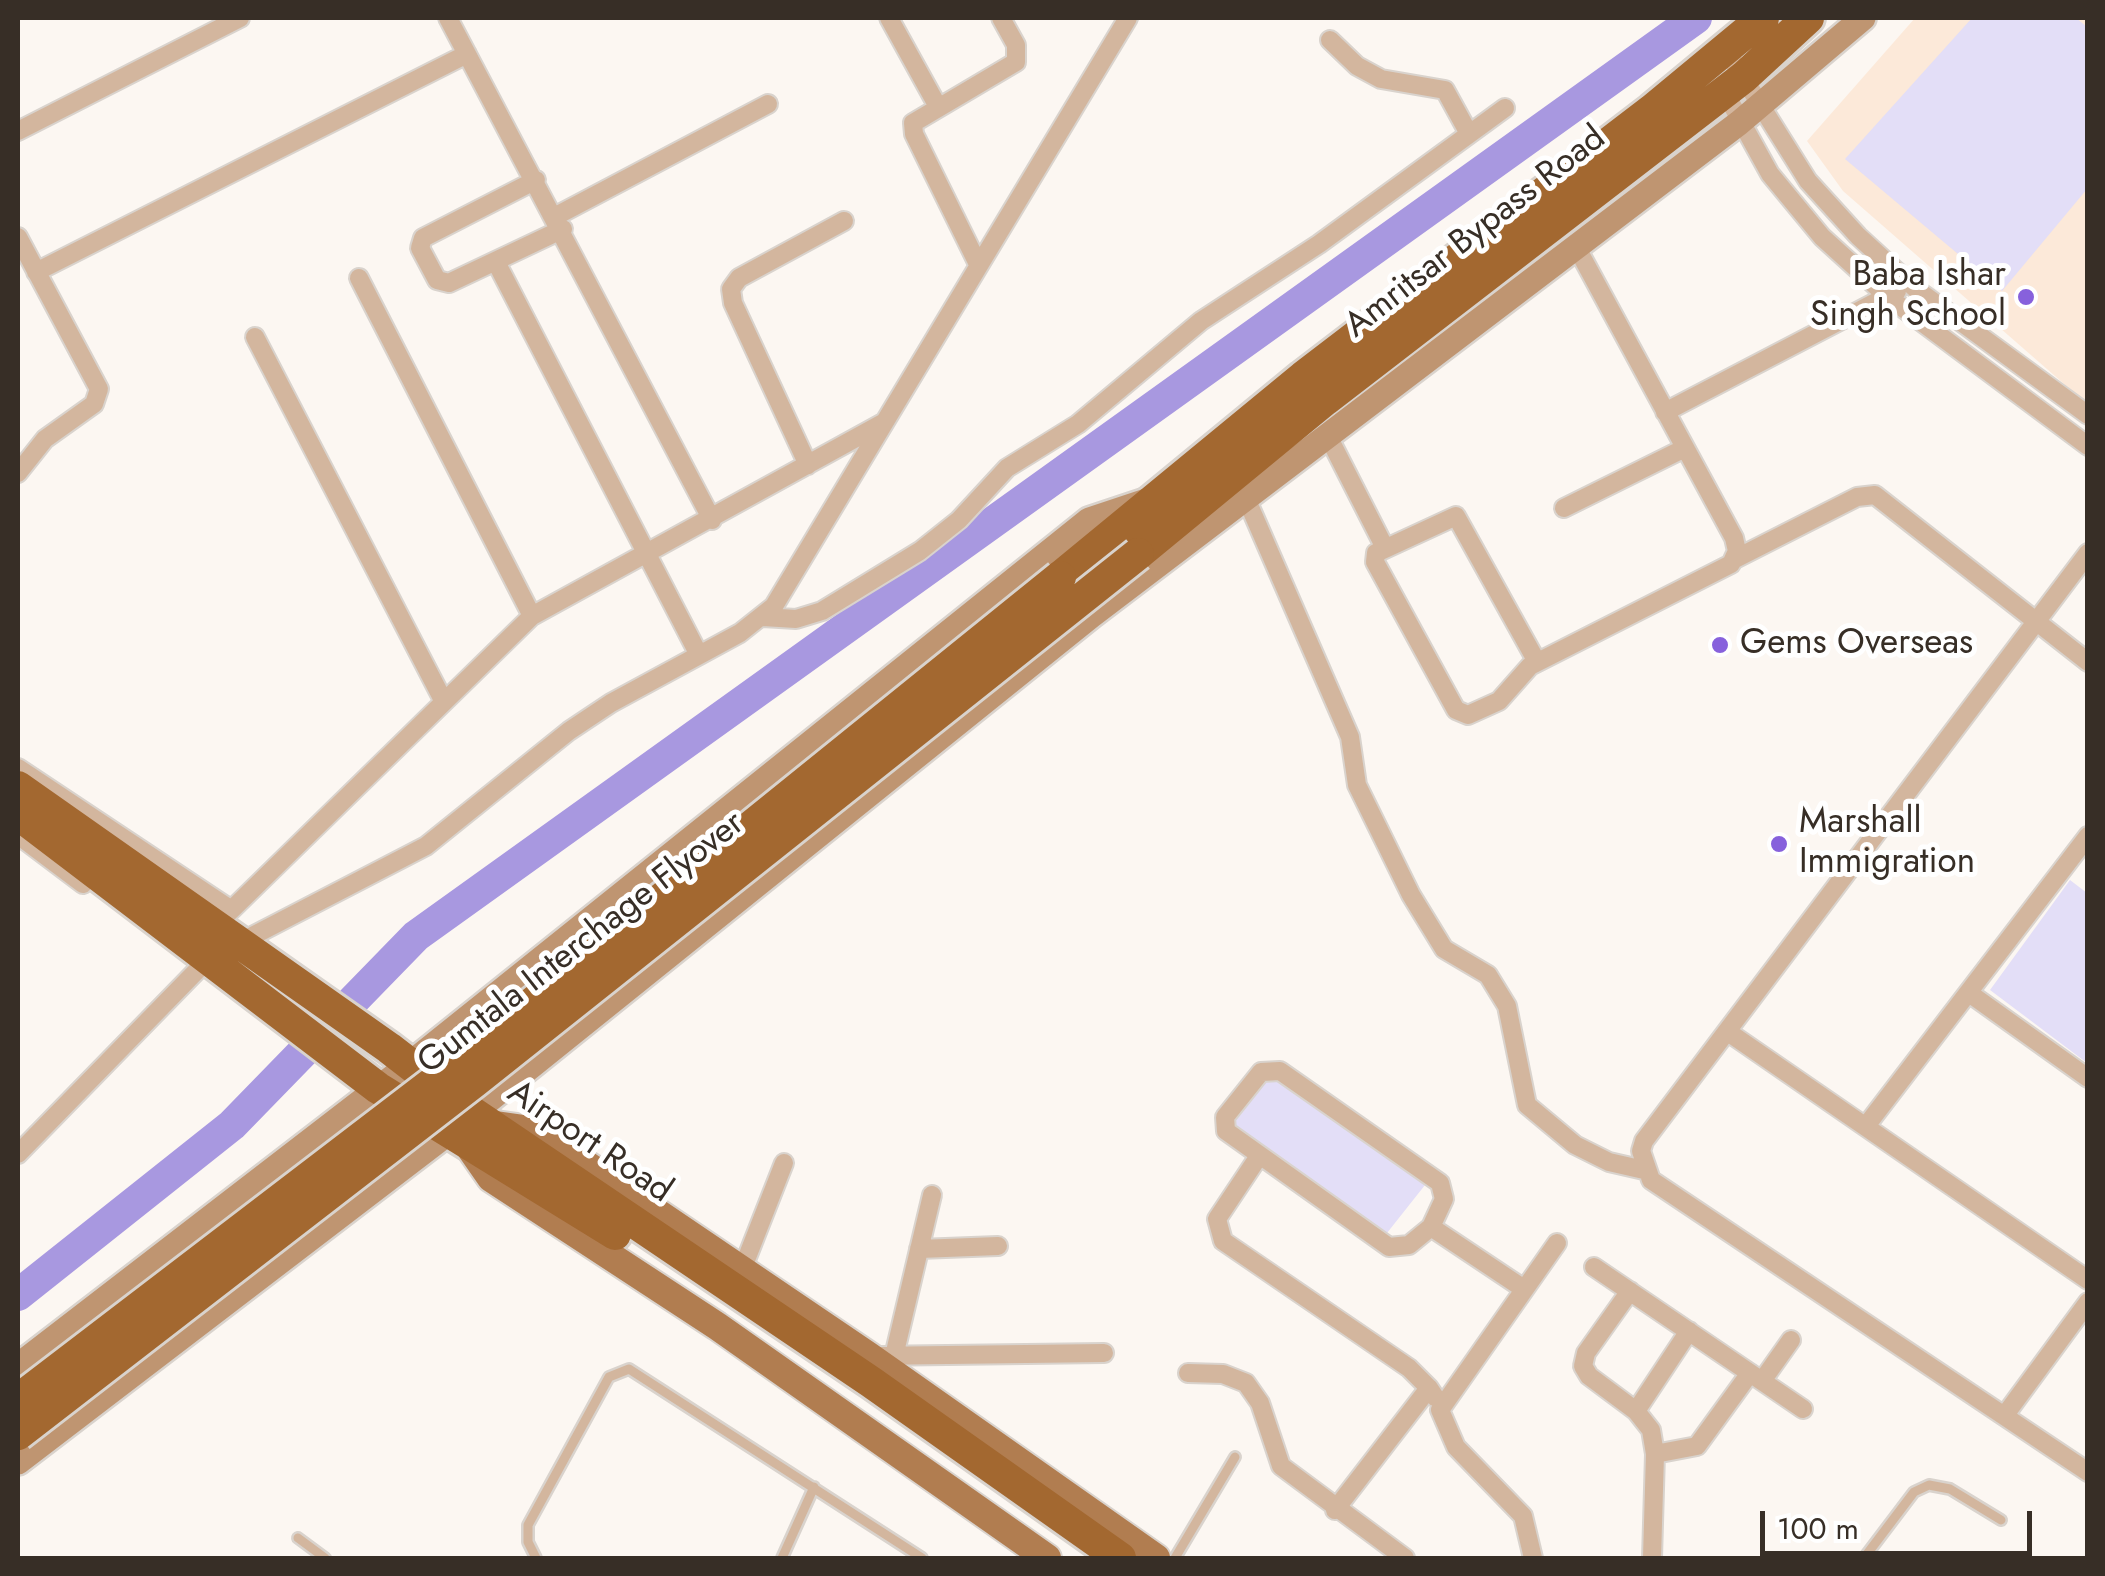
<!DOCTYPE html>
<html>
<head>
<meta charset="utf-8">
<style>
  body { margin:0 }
  #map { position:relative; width:2105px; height:1576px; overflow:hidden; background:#fcf7f2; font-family:Jost,sans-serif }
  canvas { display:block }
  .frame { position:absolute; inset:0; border:20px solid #372e26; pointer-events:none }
  .scale { position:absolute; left:1760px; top:1511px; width:272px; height:45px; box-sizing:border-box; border:5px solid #372e26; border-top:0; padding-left:12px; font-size:30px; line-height:35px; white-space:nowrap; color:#372e26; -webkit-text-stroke:8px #fff; paint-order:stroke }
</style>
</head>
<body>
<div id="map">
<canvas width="2105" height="1576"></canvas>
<div class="frame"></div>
<div class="scale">100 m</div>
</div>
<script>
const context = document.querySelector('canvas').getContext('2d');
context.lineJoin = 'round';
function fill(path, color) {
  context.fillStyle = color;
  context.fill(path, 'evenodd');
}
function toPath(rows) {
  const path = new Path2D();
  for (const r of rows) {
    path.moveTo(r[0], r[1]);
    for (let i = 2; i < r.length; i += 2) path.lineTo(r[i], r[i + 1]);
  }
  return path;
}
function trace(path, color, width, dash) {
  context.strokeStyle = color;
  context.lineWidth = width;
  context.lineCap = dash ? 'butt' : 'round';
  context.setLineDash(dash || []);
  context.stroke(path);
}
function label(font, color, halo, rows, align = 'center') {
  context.font = font + ' Jost,sans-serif';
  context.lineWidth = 10;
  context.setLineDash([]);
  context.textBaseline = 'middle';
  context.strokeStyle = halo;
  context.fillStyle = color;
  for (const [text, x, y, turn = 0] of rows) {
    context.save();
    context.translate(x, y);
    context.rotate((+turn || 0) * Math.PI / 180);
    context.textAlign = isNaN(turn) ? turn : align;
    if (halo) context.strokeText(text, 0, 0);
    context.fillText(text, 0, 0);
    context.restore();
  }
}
fill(toPath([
  [1915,18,2087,18,2087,404,1843,191,1807,141]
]), '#fce9d9');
fill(toPath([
  [1972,18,2076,18,2087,27,2087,189,2002,291,1845,159],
  [2070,880,2087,893,2087,1063,1990,990],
  [1268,1069,1429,1180,1387,1233,1223,1121]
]), '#e3def7');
trace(toPath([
  [18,1295,232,1125,416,936,1696,18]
]), '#a898e0', 32);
const lane = toPath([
  [298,1538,325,1558],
  [536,1558,528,1542,528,1525,609,1377,629,1369,922,1558],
  [782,1558,814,1487],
  [1175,1558,1235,1457],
  [1864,1558,1914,1492,1929,1485,1950,1489,2001,1520]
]);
const street = toPath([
  [448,18,712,520],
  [889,18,937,105],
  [1330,40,1357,66,1381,79,1445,90,1468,132],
  [1726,50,1808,181,1858,236,1916,289,2088,415],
  [1722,87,1770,174,1822,237,1888,297,2088,446],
  [18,131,240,18],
  [536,180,423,238,420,248,437,280,449,283,563,229],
  [556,216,768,104],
  [18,237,99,389,94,404,45,439,18,473],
  [496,262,699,655],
  [977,262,914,134,913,123,1016,62,1016,45,1001,18],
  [36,272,467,54],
  [359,278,532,616],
  [255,337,443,700],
  [1665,412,1897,291],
  [1327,434,1385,548],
  [808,465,733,303,731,289,739,278,844,221],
  [1246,498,1350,737,1357,785,1411,895,1444,949,1488,975,1507,1006,1527,1105,1575,1145,1609,1162,1644,1170],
  [1564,508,1685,448],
  [2088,553,1644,1141,1641,1151,1651,1180,2088,1472],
  [1735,559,1857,497,1875,495,2088,662],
  [763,617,796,619,822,611,920,551,959,520,1007,468,1078,424,1201,321,1319,244,1505,108],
  [1537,662,1456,516,1376,553,1375,562,1456,710,1468,715,1499,701,1530,666,1731,564,1737,551,1734,538,1577,248],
  [18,768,230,909],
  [18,835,83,884],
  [216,925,532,616,883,423],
  [237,944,426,846,569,731,611,703,740,633,774,606,1128,18],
  [1969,993,2088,1078],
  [1728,1032,2088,1280],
  [1866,1126,2088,836],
  [18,1154,213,954],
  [1259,1156,1217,1219,1223,1241,1409,1368,1429,1388],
  [1431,1227,1444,1199,1440,1183,1280,1071,1261,1072,1225,1117,1226,1131,1389,1247,1409,1245,1431,1227,1524,1289],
  [919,1249,998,1246],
  [1594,1267,1803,1409],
  [742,1270,784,1163],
  [1630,1291,1586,1353,1583,1366,1589,1376,1636,1411,1651,1430,1655,1454,1652,1558],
  [869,1356,1104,1353],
  [894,1356,932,1195],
  [1188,1373,1223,1374,1246,1383,1260,1403,1281,1466,1405,1558],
  [1762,1381,1791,1340],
  [1636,1411,1689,1331],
  [2005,1415,2088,1302],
  [1655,1454,1697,1446,1750,1373],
  [1335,1510,1429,1388,1435,1397],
  [1533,1558,1523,1516,1456,1447,1440,1410,1557,1243]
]);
const secondary = toPath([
  [18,1366,410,1064,1089,520,1146,501],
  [18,1462,448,1133,1092,615,1739,123,1863,18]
]);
const primary = toPath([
  [489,1124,531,1130,556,1144,869,1356,1156,1558],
  [468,1145,491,1178,717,1326,1047,1558]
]);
const highway = toPath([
  [1138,554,1325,400,1744,77,1808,18],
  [1060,577,1303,377,1652,110,1763,18],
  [18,787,389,1048,473,1113,871,1382,1120,1558],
  [18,814,378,1088,615,1234]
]);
trace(lane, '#d9d3cd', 14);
trace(street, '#d9d3cd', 22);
trace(secondary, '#d9d3cd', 30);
trace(primary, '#d9d3cd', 32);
trace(highway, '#d9d3cd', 38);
trace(lane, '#d3b69e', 9);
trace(street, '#d3b69e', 18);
trace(secondary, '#bf9571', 25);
trace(primary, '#b17d50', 28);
trace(highway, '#a36830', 32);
const highwayBridge = toPath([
  [18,1400,447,1072,1060,577],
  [18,1434,475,1081,1138,554]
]);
trace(highwayBridge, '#d9d3cd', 38, []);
trace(highwayBridge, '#a36830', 32);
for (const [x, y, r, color] of [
  [2026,297,10,"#8761dc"],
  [1720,645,10,"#8761dc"],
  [1779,844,10,"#8761dc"]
]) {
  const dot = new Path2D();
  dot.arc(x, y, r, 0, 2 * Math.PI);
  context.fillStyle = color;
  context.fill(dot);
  trace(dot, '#fff', 4);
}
label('35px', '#372e26', '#fff', [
  ["Amritsar Bypass Road",1476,233,-38],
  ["Gumtala Interchage Flyover",582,944,-38],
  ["Airport Road",589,1143,34]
]);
label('35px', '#372e26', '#fff', [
  ["Baba Ishar",2006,277,"right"],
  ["Singh School",2006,317,"right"],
  ["Gems Overseas",1740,645],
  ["Marshall",1799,824],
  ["Immigration",1799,864]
], 'left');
</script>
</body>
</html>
